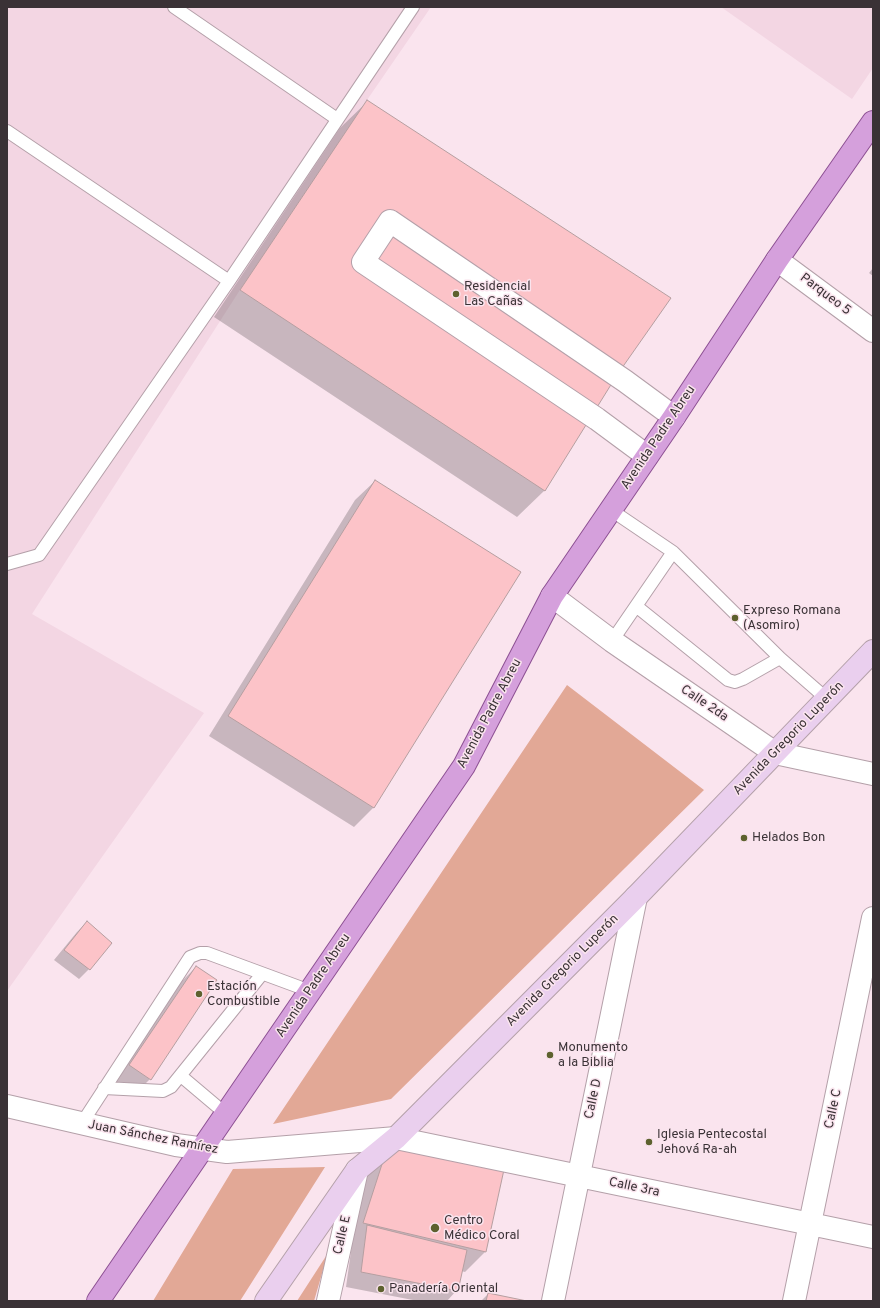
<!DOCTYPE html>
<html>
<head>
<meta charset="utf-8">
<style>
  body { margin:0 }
  #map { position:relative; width:880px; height:1308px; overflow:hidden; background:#fae4ee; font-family:Overpass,sans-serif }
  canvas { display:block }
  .frame { position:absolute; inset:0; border:8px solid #3a3236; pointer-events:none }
</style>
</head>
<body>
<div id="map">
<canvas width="880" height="1308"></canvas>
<div class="frame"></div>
</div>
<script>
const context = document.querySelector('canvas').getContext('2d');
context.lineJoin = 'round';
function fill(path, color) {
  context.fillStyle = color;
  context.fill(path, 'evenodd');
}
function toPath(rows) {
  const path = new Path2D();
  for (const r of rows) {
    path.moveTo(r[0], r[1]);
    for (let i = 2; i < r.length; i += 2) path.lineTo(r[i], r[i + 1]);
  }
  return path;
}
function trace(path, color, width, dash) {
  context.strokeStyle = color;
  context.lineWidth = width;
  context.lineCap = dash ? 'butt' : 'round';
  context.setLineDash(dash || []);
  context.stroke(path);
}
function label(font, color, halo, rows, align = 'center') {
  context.font = font + ' Overpass,sans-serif';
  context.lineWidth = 3;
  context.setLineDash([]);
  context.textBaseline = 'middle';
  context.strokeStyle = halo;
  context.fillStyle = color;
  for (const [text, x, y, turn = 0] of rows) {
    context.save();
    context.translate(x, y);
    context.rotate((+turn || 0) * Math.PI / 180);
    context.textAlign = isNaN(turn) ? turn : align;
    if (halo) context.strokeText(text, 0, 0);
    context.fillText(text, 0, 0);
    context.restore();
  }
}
fill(toPath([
  [7,7,431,7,367,100,240,290,32,614,204,713,7,991],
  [721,7,873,7,873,68,852,99]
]), '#f3d6e3');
fill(toPath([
  [567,685,704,790,391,1099,273,1124],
  [325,1167,240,1301,153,1301,233,1169],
  [328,1253,314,1301,297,1301]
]), '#e2a896');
fill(toPath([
  [367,102,616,375,544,491,517,517,214,317,340,128],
  [873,268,873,276,869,273],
  [375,481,374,807,354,827,209,736,355,500],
  [87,922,110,943,89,969,79,979,54,960,77,932],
  [196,967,150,1079,135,1094,115,1081,181,982],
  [391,1147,503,1166,485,1252,465,1272,461,1271,457,1290,447,1301,418,1301,346,1287,352,1244,362,1188,371,1167],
  [488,1294,522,1301,481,1301]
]), '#0003');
const building = toPath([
  [367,100,671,298,617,375,545,491,240,290,367,100],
  [375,480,521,572,374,808,228,716,375,480],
  [87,921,112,943,90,970,64,950,87,921],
  [196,966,217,980,151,1080,129,1065,196,966],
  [397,1144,505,1165,486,1252,363,1223,384,1158,397,1144],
  [367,1225,467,1250,458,1291,361,1272,367,1225],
  [488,1293,527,1301,486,1301,488,1293]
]);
fill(building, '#fcc3c8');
trace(building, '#b59ea0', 1);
const service = toPath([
  [174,7,337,119],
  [7,131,229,281],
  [611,510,673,552,780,658,827,699],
  [673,552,636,606,728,680,735,682,743,679,780,658],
  [7,564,39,555,229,281,413,7],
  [612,641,636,606],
  [181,1076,226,1114],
  [104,1088,163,1091,171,1087,262,974],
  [82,1123,190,957,200,953,207,953,310,991]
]);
const minor = toPath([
  [777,260,873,331],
  [647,456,597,419,363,262,390,221,625,381,674,417],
  [552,596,612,641,775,753,873,774],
  [396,1138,873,1237],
  [328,1301,357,1170],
  [553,1301,636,897],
  [794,1301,873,918]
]);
const tertiary = toPath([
  [7,1106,176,1145,227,1152,396,1138]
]);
const secondary = toPath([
  [266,1301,357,1170,396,1138,636,897,873,651]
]);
const primary = toPath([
  [98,1301,464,766,552,596,674,417,777,260,873,122]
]);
trace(service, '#b4a0a9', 14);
trace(minor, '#b4a0a9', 24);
trace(tertiary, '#b4a0a9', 24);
trace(secondary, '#b4a0a9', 24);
trace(primary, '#8d5093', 24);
trace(service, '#fff', 12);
trace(minor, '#fff', 22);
trace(tertiary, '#fff', 22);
trace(secondary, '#eacfee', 22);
trace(primary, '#d5a0dc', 22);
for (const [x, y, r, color] of [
  [456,294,4,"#5d612e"],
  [735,618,4,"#5d612e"],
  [744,838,4,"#5d612e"],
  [199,994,4,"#5d612e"],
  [550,1055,4,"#5d612e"],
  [649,1142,4,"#5d612e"],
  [435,1228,5,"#5d612e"],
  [381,1289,4,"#5d612e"]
]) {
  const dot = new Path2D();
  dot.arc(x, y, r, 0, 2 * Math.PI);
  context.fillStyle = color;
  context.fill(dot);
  trace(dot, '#fae4ee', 1.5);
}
label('13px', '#3a3236', '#fae4ee', [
  ["Residencial",464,287],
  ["Las Cañas",464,302],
  ["Expreso Romana",743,611],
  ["(Asomiro)",743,626],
  ["Helados Bon",752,838],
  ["Estación",207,987],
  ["Combustible",207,1002],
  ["Monumento",558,1048],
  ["a la Biblia",558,1063],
  ["Iglesia Pentecostal",657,1135],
  ["Jehová Ra-ah",657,1150],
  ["Centro",444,1221],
  ["Médico Coral",444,1236],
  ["Panadería Oriental",389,1289]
], 'left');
label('13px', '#3a3236', '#fae4ee', [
  ["Parqueo 5",825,295,37],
  ["Avenida Padre Abreu",659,438,-56],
  ["Calle 2da",704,704,34],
  ["Avenida Padre Abreu",490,714,-62],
  ["Avenida Gregorio Luperón",789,739,-46],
  ["Avenida Gregorio Luperón",563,971,-45],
  ["Avenida Padre Abreu",314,986,-56],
  ["Calle D",594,1099,-78],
  ["Calle C",834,1109,-78],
  ["Juan Sánchez Ramírez",153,1138,11],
  ["Calle 3ra",634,1188,12],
  ["Calle E",343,1235,-77]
]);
</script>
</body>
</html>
